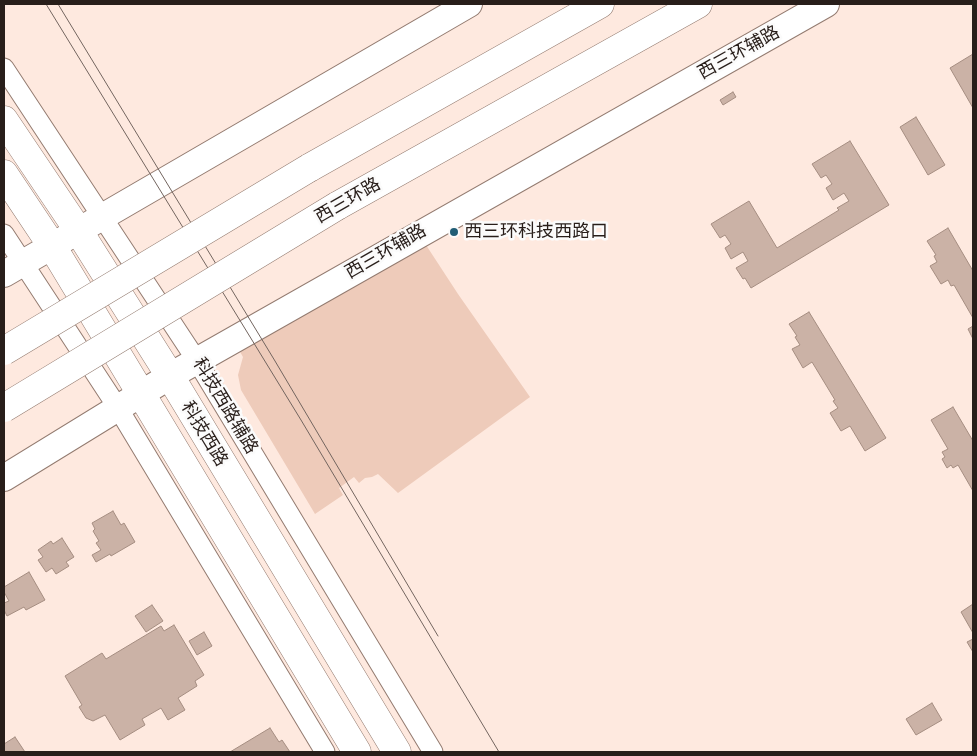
<!DOCTYPE html>
<html>
<head>
<meta charset="utf-8">
<style>
  body { margin:0 }
  #map { position:relative; width:977px; height:756px; overflow:hidden; background:#fee9df; font-family:Arial,sans-serif }
  canvas { display:block }
  .frame { position:absolute; inset:0; border:5px solid #281e1a; pointer-events:none }
</style>
</head>
<body>
<div id="map">
<canvas width="977" height="756"></canvas>
<div class="frame"></div>
</div>
<script>
const context = document.querySelector('canvas').getContext('2d');
context.lineJoin = 'round';
function fill(path, color) {
  context.fillStyle = color;
  context.fill(path, 'evenodd');
}
function toPath(rows) {
  const path = new Path2D();
  for (const r of rows) {
    path.moveTo(r[0], r[1]);
    for (let i = 2; i < r.length; i += 2) path.lineTo(r[i], r[i + 1]);
  }
  return path;
}
function trace(path, color, width, dash) {
  context.strokeStyle = color;
  context.lineWidth = width;
  context.lineCap = dash ? 'butt' : 'round';
  context.setLineDash(dash || []);
  context.stroke(path);
}
function label(font, color, halo, rows, align = 'center') {
  context.font = font + ' Arial,"Noto Sans SC",sans-serif';
  context.lineWidth = 5;
  context.setLineDash([]);
  context.textBaseline = 'middle';
  context.strokeStyle = halo;
  context.fillStyle = color;
  for (const [text, x, y, turn = 0] of rows) {
    context.save();
    context.translate(x, y);
    context.rotate((+turn || 0) * Math.PI / 180);
    context.textAlign = isNaN(turn) ? turn : align;
    if (halo) context.strokeText(text, 0, 0);
    context.fillText(text, 0, 0);
    context.restore();
  }
}
fill(toPath([
  [426,245,458,294,530,397,398,493,378,474,372,477,365,478,359,483,354,477,339,488,343,495,315,514,241,390,238,375,243,357,239,350]
]), '#eecbba');
const building = toPath([
  [973,54,973,108,950,68,973,54],
  [733,92,736,97,723,105,720,100,733,92],
  [916,117,945,165,928,175,900,127,916,117],
  [850,141,889,205,751,288,745,278,743,279,736,268,748,261,743,252,731,259,725,248,731,244,725,235,720,238,711,224,749,201,777,248,839,210,837,208,849,201,844,193,833,200,826,188,832,184,826,175,821,178,812,164,850,141],
  [948,228,973,271,973,318,954,285,951,286,948,280,941,284,930,266,937,262,934,256,936,255,927,241,948,228],
  [809,312,886,438,865,451,850,426,841,431,830,413,838,408,833,401,835,400,812,362,803,368,792,349,800,345,795,337,797,336,789,324,809,312],
  [973,326,973,339,968,329,973,326],
  [953,407,973,441,973,491,958,465,953,468,951,465,947,468,942,459,945,457,942,452,948,449,931,420,953,407],
  [113,511,121,525,124,523,135,542,111,556,110,554,96,562,92,555,101,550,96,543,99,541,93,531,95,529,92,523,113,511],
  [62,538,74,557,66,562,69,566,56,574,52,568,46,572,38,560,43,557,38,550,51,541,53,544,62,538],
  [29,572,45,600,26,610,24,607,7,616,4,610,4,603,9,601,4,592,4,587,29,572],
  [973,604,973,633,961,612,973,604],
  [152,605,163,621,146,632,135,616,152,605],
  [174,625,204,675,195,681,197,686,178,698,185,710,168,720,161,708,142,719,145,725,120,740,105,715,93,721,86,718,79,707,82,705,65,676,102,653,106,659,161,626,164,631,174,625],
  [204,632,212,646,197,655,189,641,204,632],
  [973,639,973,652,967,642,973,639],
  [932,703,942,720,916,735,906,719,932,703],
  [270,728,279,742,282,740,290,752,230,752,270,728],
  [15,737,25,752,4,752,4,744,15,737]
]);
fill(building, '#cbb2a6');
trace(building, '#a58d81', 1);
const minor = toPath([
  [4,68,197,361,433,752],
  [4,234,118,408,325,752]
]);
const secondary = toPath([
  [4,274,469,4],
  [4,478,170,376,826,4]
]);
const primary = toPath([
  [4,120,78,230,170,376,397,752],
  [4,174,52,246,357,752]
]);
const trunk = toPath([
  [309,168,600,4],
  [337,206,698,4]
]);
trace(minor, '#937b70', 21);
trace(secondary, '#937b70', 28);
trace(primary, '#937b70', 29);
trace(trunk, '#937b70', 29);
trace(minor, '#fff', 19);
trace(secondary, '#fff', 26);
trace(primary, '#fff', 28);
trace(trunk, '#fff', 28);
trace(toPath([
  [46,4,301,420,499,752],
  [58,4,275,361,438,636]
]), '#73655f', 1);
const trunkBridge = toPath([
  [4,351,309,168],
  [4,408,337,206]
]);
trace(trunkBridge, '#937b70', 29, []);
trace(trunkBridge, '#fff', 28);
for (const [x, y, r, color] of [
  [454,232,5,"#215d75"]
]) {
  const dot = new Path2D();
  dot.arc(x, y, r, 0, 2 * Math.PI);
  context.fillStyle = color;
  context.fill(dot);
  trace(dot, '#fbfbfb', 2);
}
label('18px', '#281e1a', '#fbfbfb', [
  ["西三环辅路",739,53,-29],
  ["西三环路",348,201,-30],
  ["西三环辅路",386,252,-30],
  ["科技西路辅路",225,406,59],
  ["科技西路",204,434,59]
]);
label('18px', '#281e1a', '#fbfbfb', [
  ["西三环科技西路口",464,232]
], 'left');
</script>
</body>
</html>
